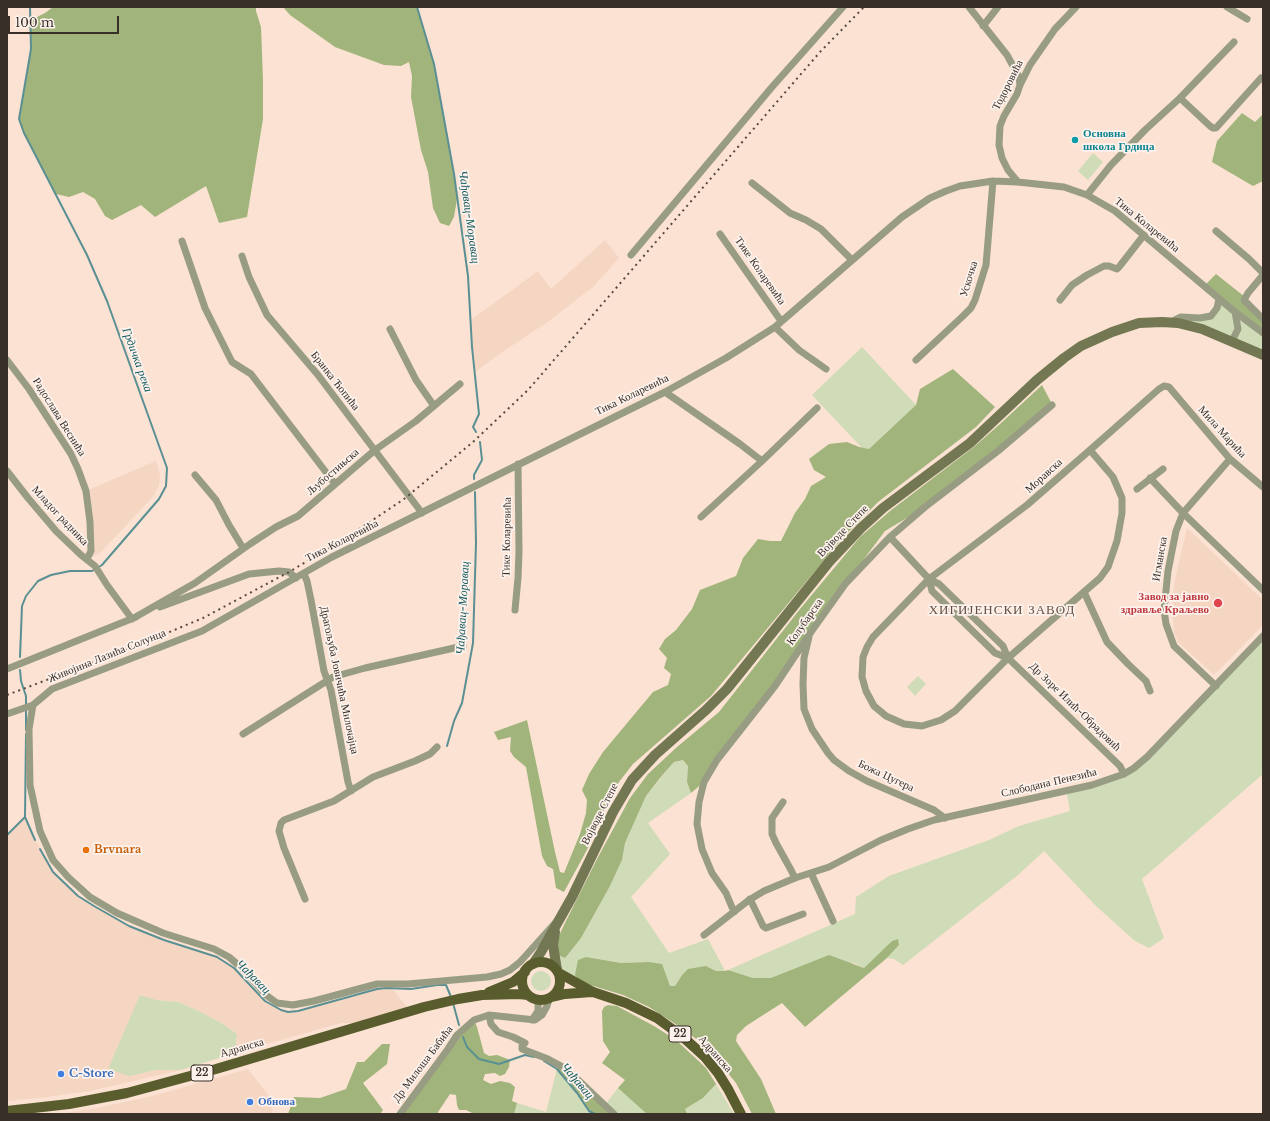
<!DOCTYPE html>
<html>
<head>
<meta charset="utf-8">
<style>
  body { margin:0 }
  #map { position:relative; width:1270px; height:1121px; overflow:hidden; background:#fbe2d2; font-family:"Libre Baskerville",serif }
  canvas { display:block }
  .frame { position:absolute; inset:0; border:8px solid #382f29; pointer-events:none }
  .scale { position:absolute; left:8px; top:16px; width:111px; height:18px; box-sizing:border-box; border:2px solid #382f29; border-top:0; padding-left:5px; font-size:12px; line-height:14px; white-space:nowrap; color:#382f29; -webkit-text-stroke:3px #fdf2ec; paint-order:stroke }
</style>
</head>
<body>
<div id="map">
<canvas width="1270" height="1121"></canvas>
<div class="frame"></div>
<div class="scale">100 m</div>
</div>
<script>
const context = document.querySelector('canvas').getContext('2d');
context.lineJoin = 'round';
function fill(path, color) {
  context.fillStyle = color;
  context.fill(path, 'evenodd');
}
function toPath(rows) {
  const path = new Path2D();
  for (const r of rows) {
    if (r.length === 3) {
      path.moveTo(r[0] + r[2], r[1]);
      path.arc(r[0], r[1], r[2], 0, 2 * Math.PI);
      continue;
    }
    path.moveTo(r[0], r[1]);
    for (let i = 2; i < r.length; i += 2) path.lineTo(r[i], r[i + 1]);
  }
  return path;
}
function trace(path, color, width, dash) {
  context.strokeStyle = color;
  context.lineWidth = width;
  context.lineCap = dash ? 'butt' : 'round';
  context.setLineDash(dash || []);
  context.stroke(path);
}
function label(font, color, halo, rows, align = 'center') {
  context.font = font + ' "Libre Baskerville",serif';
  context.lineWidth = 3.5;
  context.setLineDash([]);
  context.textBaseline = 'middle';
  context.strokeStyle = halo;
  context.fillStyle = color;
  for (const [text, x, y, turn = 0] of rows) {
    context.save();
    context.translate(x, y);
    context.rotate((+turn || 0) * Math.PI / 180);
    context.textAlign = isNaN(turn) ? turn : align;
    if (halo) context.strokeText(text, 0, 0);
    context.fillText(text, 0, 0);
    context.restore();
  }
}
fill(toPath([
  [605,240,619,258,593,287,549,321,501,353,474,373,471,320,538,271,551,289],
  [156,461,160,475,159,486,152,498,99,554,87,559,91,551,86,491],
  [1187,528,1263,600,1263,625,1214,675,1179,643,1174,633,1172,606,1175,579],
  [25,817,34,837,53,872,78,896,94,906,129,926,164,940,217,957,234,968,265,1001,272,1006,281,1010,288,1012,298,1011,377,989,392,988,410,1011,353,1023,341,1023,235,1053,237,1034,223,1024,197,1010,178,1002,156,1000,140,996,129,1076,156,1070,181,1070,90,1091,47,1097,7,1101,7,835],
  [248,1069,268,1095,273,1114,59,1114,92,1109,152,1096]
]), '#f5d6c2');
fill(toPath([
  [1093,153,1103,162,1088,180,1078,171],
  [1219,299,1263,333,1263,355,1175,320,1207,317],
  [862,347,916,405,869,449,862,448,812,395],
  [1263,632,1263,774,1142,879,1164,938,1149,948,1135,941,1096,906,1044,851,1018,875,903,965,894,959,887,958,899,945,897,939,892,941,864,968,854,963,771,978,753,978,728,970,855,914,856,897,889,876,989,840,1019,826,1070,811,1066,789,1114,776,1132,767,1145,756],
  [918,676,926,684,915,696,907,687],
  [683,760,688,766,687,782,691,793,648,823,670,854,631,897,669,953,708,939,725,971,716,971,706,966,682,975,675,986,670,986,649,962,621,963,586,957,580,982,560,971,558,955,581,938,610,886,622,860,625,843,646,796,674,762],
  [541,981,10],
  [140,995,156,1000,178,1002,197,1010,223,1024,237,1034,235,1053,181,1070,156,1070,129,1076,108,1069],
  [557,1069,589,1111,594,1114,514,1114,517,1103,546,1112],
  [716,1084,734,1114,687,1114,685,1109,703,1098],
  [618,1088,644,1110,647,1114,614,1114,605,1105]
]), '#cfdcb7');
fill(toPath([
  [53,7,256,7,256,11,261,27,263,80,263,119,247,217,219,223,206,186,155,217,141,205,112,220,105,216,95,199,83,192,69,197,56,194,24,133,19,119,31,49,31,20,45,13],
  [283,7,417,7,434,64,454,174,457,199,454,217,449,226,440,223,433,208,428,172,421,150,411,97,412,76,409,62,401,66,384,65,335,47,290,15],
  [1242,113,1255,122,1263,114,1263,181,1253,186,1212,162,1217,141],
  [1216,274,1245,297,1263,319,1263,333,1204,286],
  [953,369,995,407,976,427,878,502,841,540,711,696,633,764,619,782,610,797,589,846,564,892,556,888,553,869,547,866,542,856,526,767,514,757,510,751,511,737,498,740,494,732,527,720,555,852,560,872,564,873,580,834,586,813,587,800,582,790,589,774,603,752,653,692,668,685,671,674,664,668,667,658,659,649,665,639,676,630,692,609,700,590,736,576,743,558,758,539,770,541,781,541,795,513,805,499,811,486,826,477,814,470,809,459,829,444,847,442,859,447,869,449,916,405,920,389],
  [1042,385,1052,404,925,507,885,531,846,583,704,782,691,793,687,782,688,766,683,760,674,762,660,778,646,796,625,843,622,860,610,886,581,938,565,958,558,955,556,942,564,925,597,859,630,798,648,774,677,747,719,712,800,609,860,537,890,511,975,446,1000,424],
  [898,939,899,945,887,958,805,1027,782,1003,746,1026,737,1035,736,1041,761,1079,776,1114,752,1114,736,1083,717,1060,695,1038,674,1023,649,1007,623,995,580,982,575,975,578,960,586,957,621,963,649,962,662,964,670,986,675,986,682,975,688,969,706,966,716,971,725,971,728,970,753,978,771,978,829,955,864,968,892,941],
  [608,1005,617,1006,654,1026,676,1040,706,1068,716,1084,703,1098,685,1109,687,1114,647,1114,618,1088,625,1080,602,1063,610,1052,603,1041,602,1011,604,1007],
  [474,1020,477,1027,484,1053,489,1056,497,1055,505,1058,510,1060,509,1067,505,1074,500,1076,495,1073,485,1074,483,1080,491,1084,500,1081,510,1083,515,1087,512,1101,517,1103,514,1114,474,1114,466,1110,459,1110,457,1105,456,1095,450,1094,438,1112,438,1114,405,1114,403,1110,448,1049],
  [382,1044,390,1044,387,1064,363,1083,383,1110,380,1114,288,1114,294,1097,320,1098,346,1089,357,1062,364,1062],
  [561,1066,614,1114,595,1114,589,1111,577,1093,557,1069]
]), '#a1b47b');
trace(toPath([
  [417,7,434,64,454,174,468,276,472,347,479,414,473,427,476,432],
  [474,479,474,475,482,460,480,442],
  [20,657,22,606,26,596,38,581,51,575,70,571,92,571,102,565,159,499,166,486,167,468,107,301,87,255,24,133,19,119,31,49,30,7],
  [20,670,21,681,26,696,26,706],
  [26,710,26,730],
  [26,734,25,817,35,840],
  [447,746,454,721,462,703,473,643,476,543,475,492],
  [7,835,25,817],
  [40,849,53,872,78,896,94,906,129,926,164,940,217,957,234,968,265,1001,281,1010,288,1012,298,1011,377,989,386,988,411,989,437,985,446,985,451,997],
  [453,1003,459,1025],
  [463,1037,467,1047,479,1059,499,1064,525,1055,534,1057],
  [544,1061,557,1069,577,1093,589,1111,595,1114]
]), '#5a9093', 2);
trace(toPath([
  [969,7,1007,55,1019,77,1020,85],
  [1227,7,1247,19],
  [983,26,998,7],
  [1180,98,1210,126,1213,128,1216,128,1261,78],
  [1018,182,1008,170,1002,158,999,145,1000,126,1004,116,1017,94,1020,85,1030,65,1055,29,1076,7],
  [752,183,790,213,806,220,821,229,852,260],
  [1087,195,1111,165,1145,130,1180,98,1234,42],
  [1216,231,1249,259,1263,273],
  [720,234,781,321],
  [182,241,205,308,232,362,251,374,335,484],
  [631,255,772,87,843,7],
  [242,256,249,277,267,315,318,375,422,513],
  [1263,275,1248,293,1244,300,1263,319],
  [1060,300,1072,285,1087,275,1104,266,1109,266,1117,269,1119,267,1144,235],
  [1173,323,1175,320,1181,317,1200,318,1211,316,1217,308,1219,299],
  [775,327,799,350,826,369],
  [390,329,416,380,434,406],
  [1232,341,1238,329,1235,312],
  [7,360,29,389,71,454,78,469,86,491,90,522,91,551,87,559],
  [916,360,963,316,971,308,975,300,986,265,993,181],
  [665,392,740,444,762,461,701,517],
  [1090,450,1113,477,1122,498,1122,513,1117,541,1108,567,1100,578,1008,658,955,711,941,720,922,726,904,724,886,716,874,706,866,691,862,677,863,657,867,647,873,637,929,579,1027,505,1090,450,1159,389,1164,386,1169,387,1230,459,1263,487],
  [762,461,817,408],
  [7,471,28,498,56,531,81,555,95,566,107,585,132,619,195,583,250,544,276,527,298,516,375,450,416,421,460,384],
  [195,475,216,500,229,525,243,548],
  [1150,478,1183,513,1263,590],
  [1137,489,1163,469],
  [890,537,929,579,939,584,1003,646,1008,658,1120,766,1124,774],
  [304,574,307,581,311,600,324,671,331,690,348,782,351,791],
  [929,579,932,591,995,653,1008,658],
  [1084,592,1107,642,1128,664,1146,681,1150,691],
  [160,607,249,574,279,571,289,572,296,578],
  [515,610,518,578,519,552,518,464],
  [809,637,804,658,803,684,804,709,812,729,828,753,834,760,849,771,867,781,934,810,945,818],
  [7,669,136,617],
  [1216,686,1174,646,1166,624,1164,610,1168,571,1176,531,1183,513,1230,459],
  [7,714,33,705],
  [243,734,333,677,365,668,463,646],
  [783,802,772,818,772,834,776,843,791,870,795,878],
  [811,873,833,921],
  [305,899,284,848,279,831,281,823,284,820,334,801,373,777,415,761,430,754,437,747],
  [750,899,763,926,766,928,803,914],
  [734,912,726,893,712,873,702,849,697,824,699,802,704,782,717,760,775,686,811,632,846,583,890,537,925,507,998,451,1052,405],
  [556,922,520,962,510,970,501,974,487,977,408,984,377,984,314,1001,293,1005,277,1003,266,995,245,971,229,957,214,949,163,933,117,913,90,897,68,877,53,860,40,831,30,785,29,729,33,705,52,689,202,631,332,557,665,392,726,358,775,327,902,217,930,198,946,191,960,186,993,181,1018,182,1064,187,1087,195,1115,211,1235,312,1263,333],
  [704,935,749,900,764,891,795,878,829,867,881,840,908,829,934,820,1092,785,1124,774,1134,768,1147,757,1263,636],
  [489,1015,491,1024,498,1032,513,1037,525,1043,522,1046,522,1049,548,1059,561,1066,573,1075,614,1114],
  [532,1020,538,1011,538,1000],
  [400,1114,448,1049,457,1035,474,1020,489,1015,535,1020,542,1015,547,1006,549,999]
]), '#989c83', 7);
trace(toPath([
  [555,932,553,945,557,970],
  [533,964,541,952,572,897,613,812,632,780,655,755,706,710,727,689,829,562,861,528,883,508,970,443,1037,380,1064,358,1081,346,1112,332,1139,323,1162,322,1178,323,1202,329,1263,355]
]), '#737752', 10);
trace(toPath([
  [541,981,19],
  [559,973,593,992,626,1003,657,1018,683,1037,705,1057,718,1073,728,1089,741,1114],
  [489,992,513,982,525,972],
  [552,997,565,994,592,992],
  [7,1111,69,1104,127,1093,216,1069,424,1007,458,999,482,995,519,994,528,995]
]), '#595d2e', 10);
trace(toPath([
  [7,695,136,646,203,618,289,572,343,540,404,499,473,442,528,390,820,52,864,7]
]), '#564a43', 2, [2, 4]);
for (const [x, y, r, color] of [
  [1075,140,4,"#0f9aa8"],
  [1218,603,5,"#e0444e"],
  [86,850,4,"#e8710a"],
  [61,1074,4,"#3f7fe0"],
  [250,1102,4,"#3f7fe0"]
]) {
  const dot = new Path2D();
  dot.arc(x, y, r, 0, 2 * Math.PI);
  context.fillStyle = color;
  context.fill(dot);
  trace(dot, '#fdf2ec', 1.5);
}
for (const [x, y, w] of [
  [680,1034,22],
  [202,1073,22]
]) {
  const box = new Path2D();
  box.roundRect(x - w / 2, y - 8, w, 16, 3);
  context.fillStyle = '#fdf2ec';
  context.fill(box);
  trace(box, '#382f29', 1);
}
label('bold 10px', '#382f29', null, [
  ["22",680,1034],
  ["22",202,1073]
]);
label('11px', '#382f29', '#fdf2ec', [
  ["Тодоровића",1008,85,-63],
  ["Тика Коларевића",1147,225,39],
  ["Тике Коларевића",760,271,55],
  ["Ускочка",969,279,-73],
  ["Бранка Ћопића",335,381,52],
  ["Тика Коларевића",632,395,-26],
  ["Радослава Веснића",59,417,58],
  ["Мила Марића",1222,432,48],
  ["Љубостињска",333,472,-41],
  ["Моравска",1044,476,-42],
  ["Младог радника",60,516,47],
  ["Војводе Степе",843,531,-46],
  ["Тике Коларевића",507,537,-89],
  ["Тика Коларевића",342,541,-27],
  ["Игманска",1160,559,-80],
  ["Колубарска",805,622,-55],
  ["Живојина Лазића Солунца",107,656,-22],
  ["Драгољуба Јовичића Милочајца",339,680,78],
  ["Др Зоре Илић-Обрадовић",1075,707,44],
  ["Божа Цугера",886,776,25],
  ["Слободана Пенезића",1049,783,-13],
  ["Војводе Степе",600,814,-63],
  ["Адранска",242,1048,-16],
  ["Адранска",715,1054,49],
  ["Др Милоша Бабића",423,1064,-53]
]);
label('bold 11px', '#0d838f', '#fdf2ec', [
  ["Основна",1083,134],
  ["школа Грдица",1083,147]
], 'left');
label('bold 11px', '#be3a42', '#fdf2ec', [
  ["Завод за јавно",1209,597],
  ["здравље Краљево",1209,610]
], 'right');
label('bold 11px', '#c56008', '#fdf2ec', [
  ["Brvnara",94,850]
], 'left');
label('bold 11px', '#366cbe', '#fdf2ec', [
  ["C-Store",69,1074],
  ["Обнова",258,1102]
], 'left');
label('italic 12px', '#155b60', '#fdf2ec', [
  ["Чађавац-Моравац",469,217,82],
  ["Грдичка река",137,360,70],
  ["Чађавац-Моравац",463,608,-87],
  ["Чађавац",253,977,45],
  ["Чађавац",577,1081,50]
]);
context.letterSpacing = '1px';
label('13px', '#634f41', '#fdf2ec', [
  ["ХИГИЈЕНСКИ ЗАВОД",1002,610]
]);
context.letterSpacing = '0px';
</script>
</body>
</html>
